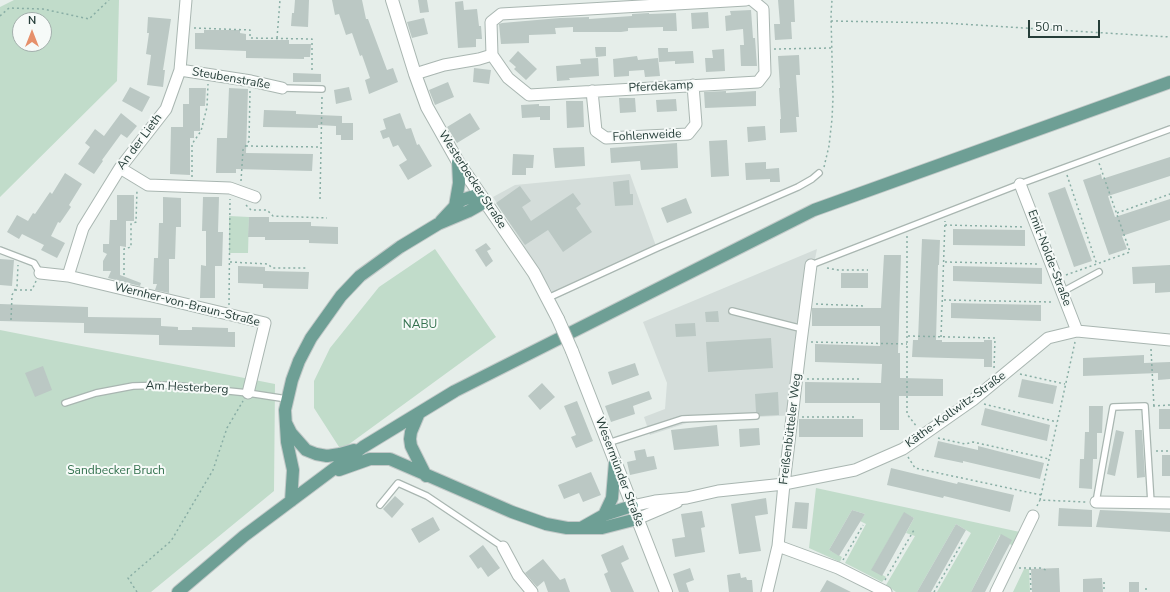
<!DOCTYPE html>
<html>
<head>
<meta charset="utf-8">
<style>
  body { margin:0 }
  #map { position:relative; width:1170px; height:592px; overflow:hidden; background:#e6eeea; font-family:"Nunito Sans",sans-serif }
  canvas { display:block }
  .north { position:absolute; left:12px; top:12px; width:40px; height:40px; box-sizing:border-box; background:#f6faf8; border:1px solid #a3afac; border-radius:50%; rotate:0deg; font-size:11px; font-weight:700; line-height:16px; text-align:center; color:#263e39 }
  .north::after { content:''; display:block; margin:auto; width:14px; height:18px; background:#e6906b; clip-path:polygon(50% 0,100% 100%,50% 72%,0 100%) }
  .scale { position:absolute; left:1028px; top:20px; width:72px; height:18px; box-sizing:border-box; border:2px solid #263e39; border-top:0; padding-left:5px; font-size:12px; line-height:14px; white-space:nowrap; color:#263e39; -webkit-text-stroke:3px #f6faf8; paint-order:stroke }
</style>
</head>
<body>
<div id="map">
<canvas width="1170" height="592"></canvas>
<div class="north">N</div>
<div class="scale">50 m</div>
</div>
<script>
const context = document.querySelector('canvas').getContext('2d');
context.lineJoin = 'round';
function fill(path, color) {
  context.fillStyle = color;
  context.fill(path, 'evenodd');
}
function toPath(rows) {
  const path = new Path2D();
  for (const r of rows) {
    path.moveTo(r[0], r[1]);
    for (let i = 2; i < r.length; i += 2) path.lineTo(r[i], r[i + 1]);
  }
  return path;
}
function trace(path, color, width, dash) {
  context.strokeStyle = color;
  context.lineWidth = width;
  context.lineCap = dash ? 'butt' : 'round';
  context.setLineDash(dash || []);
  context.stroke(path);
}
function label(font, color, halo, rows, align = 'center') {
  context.font = font + ' "Nunito Sans",sans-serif';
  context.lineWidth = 4;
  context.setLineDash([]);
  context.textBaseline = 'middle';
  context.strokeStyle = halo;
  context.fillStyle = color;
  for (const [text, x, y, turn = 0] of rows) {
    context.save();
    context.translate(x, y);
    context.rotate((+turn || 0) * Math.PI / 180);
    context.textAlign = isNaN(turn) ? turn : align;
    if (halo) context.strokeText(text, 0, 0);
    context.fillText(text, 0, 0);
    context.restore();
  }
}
fill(toPath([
  [630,174,656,246,553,293,493,197,515,185],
  [817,249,791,378,797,415,696,420,650,435,644,417,665,409,667,383,643,322]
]), '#d4ddda');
fill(toPath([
  [14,0,119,0,117,81,0,197,0,7],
  [20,20,44,20,44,44,20,44],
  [229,216,249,217,248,253,229,253],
  [435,249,496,337,341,450,314,408,314,381,330,348,379,287],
  [0,330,275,384,274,491,151,592,0,592],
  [816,488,1020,532,1014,547,1010,544,1000,535,971,592,937,592,971,533,956,524,917,592,896,592,886,585,915,536,906,533,914,518,904,513,872,569,886,577,882,582,845,563,866,524,860,521,865,514,852,510,829,550,842,557,840,562,809,548],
  [1024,569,1029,569,1030,592,1013,592]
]), '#c1dcca');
fill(toPath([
  [295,0,309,0,308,27,291,26,292,13,294,13],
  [332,0,362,0,366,19,368,19,387,70,393,68,398,82,369,94,365,80,370,78,362,55,360,56,352,33,346,35,339,14,335,15],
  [418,0,427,0,429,12,420,13],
  [778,0,794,0,795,22,791,22,792,39,775,40,774,24,780,24],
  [463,1,464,10,477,9,479,26,481,26,482,39,476,39,476,47,458,48,455,2],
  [751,10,753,38,755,38,757,66,741,66,740,45,744,45,743,29,726,31,725,16,731,15,730,11],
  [708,12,709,28,692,29,691,13],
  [649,13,649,14,676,13,677,31,663,31,663,27,628,28,628,31,621,32,573,32,573,27,555,28,556,34,529,35,529,43,501,44,499,24,502,23,560,18,589,17,589,19,632,16,632,14],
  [148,17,171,19,163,70,165,70,163,87,147,85,151,55,146,54,149,33,147,33],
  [424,18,428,34,412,38,407,22],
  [204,30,240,30,240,33,246,34,246,40,289,40,289,44,311,44,310,57,304,57,304,59,246,58,246,51,195,49,195,33,204,33],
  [595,47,606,47,606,56,596,57],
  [658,48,668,48,668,52,693,51,694,63,675,64,675,61,659,62],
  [724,49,725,71,706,72,705,58,713,58,712,50],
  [518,51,537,69,526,80,514,69,516,67,509,61],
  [799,55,800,75,796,75,799,117,796,117,797,132,780,133,780,119,781,119,779,88,780,88,778,56],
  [637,56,638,60,658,58,660,76,645,77,644,70,629,71,629,76,614,77,613,59],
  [598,58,599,76,569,78,570,80,557,81,556,66,581,64,580,59],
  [474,68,491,70,489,84,473,82],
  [293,73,321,74,321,82,293,82],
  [448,82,454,97,435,105,429,90],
  [130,87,150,97,142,112,122,101],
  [349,87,352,100,336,104,334,90],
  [189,88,206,88,205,106,200,106,200,131,194,131,194,138,190,138,190,175,170,174,171,127,183,127,183,104,189,104],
  [229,88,248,89,246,153,313,154,312,171,236,169,236,173,216,173,217,138,227,138],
  [726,91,726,93,756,91,756,106,705,108,704,92],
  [619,98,635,98,636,112,620,113],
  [676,99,677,111,657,112,656,100],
  [566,101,583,101,584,127,567,128],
  [539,104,539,106,550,106,550,120,540,120,540,117,522,118,521,105],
  [264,110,296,111,296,114,342,116,342,123,353,123,353,140,341,140,341,135,336,135,336,126,318,125,318,128,263,127],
  [121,113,137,126,127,138,121,134,102,160,103,161,94,174,78,164,90,147,85,143,95,129,104,136],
  [400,113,406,129,411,128,417,145,419,144,432,166,408,180,399,165,407,160,398,145,393,147,389,137,383,139,380,131,386,129,383,119],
  [470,113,480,129,457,143,447,127],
  [765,126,766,140,748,142,747,127],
  [727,140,729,176,711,177,709,141],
  [677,143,678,168,641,170,640,161,611,163,610,148],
  [584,147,585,166,555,168,553,148],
  [513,154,534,155,533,168,526,168,526,175,512,175],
  [1170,157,1170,176,1108,196,1115,217,1170,199,1170,220,1122,236,1127,249,1109,255,1083,180,1101,174,1102,179],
  [766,162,766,169,779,168,780,182,770,182,770,179,746,180,745,163],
  [65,173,82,184,69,205,71,207,60,223,58,222,51,236,65,243,57,258,41,250,44,245,22,234,19,239,7,232,17,215,28,221,33,213,35,214,50,192,52,194],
  [629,180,630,194,633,194,633,205,615,206,613,182],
  [520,186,531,201,522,207,531,221,573,193,581,204,576,208,592,232,563,252,548,230,525,245,496,203],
  [1065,187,1092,261,1074,267,1048,193],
  [117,195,134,195,134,221,126,221,126,247,120,246,120,275,141,283,140,286,108,278,111,271,103,271,103,261,107,254,103,252,103,244,109,244,110,220,117,220],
  [163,197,181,198,181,227,176,227,175,259,169,259,169,293,155,290,157,284,153,284,154,258,158,258,159,223,163,223],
  [203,197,219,197,218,232,223,232,222,266,215,266,215,298,200,298,201,265,206,266,206,231,202,231],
  [686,198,692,213,667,223,661,208],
  [249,217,269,217,269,222,311,222,311,226,338,227,338,244,309,243,309,240,265,240,265,237,248,237],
  [953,229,1025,230,1025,246,953,245],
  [922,239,940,240,939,265,938,265,936,340,942,340,942,342,984,342,984,340,992,340,992,367,984,367,984,359,912,357,913,340,918,340],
  [486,243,491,249,487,251,493,261,486,267,475,250],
  [884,255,901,255,898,353,900,353,900,378,943,379,943,396,899,396,899,430,880,430,880,403,805,403,805,382,881,383,882,364,815,362,815,344,880,346,880,326,812,326,812,308,881,308],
  [0,259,14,260,12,286,0,285],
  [1170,265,1170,292,1155,293,1155,283,1133,284,1132,267],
  [238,266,265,267,265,271,309,272,308,289,263,288,263,284,238,283],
  [953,266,1042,268,1042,284,953,281],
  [841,273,868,273,868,288,841,288],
  [951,303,1041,305,1041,321,951,318],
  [0,304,88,307,88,317,161,318,161,326,178,327,178,330,192,330,192,327,228,328,228,332,235,332,235,347,159,345,159,335,84,333,84,323,0,321],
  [718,311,719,322,706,322,705,312],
  [695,323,696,336,676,337,675,324],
  [771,338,773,368,708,372,706,342],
  [1144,355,1144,363,1170,362,1170,379,1158,380,1158,373,1083,376,1083,358],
  [635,363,639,375,612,385,608,372],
  [43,366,52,390,35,397,25,373],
  [1022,379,1057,386,1053,404,1018,397],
  [542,383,555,397,540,410,528,396],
  [649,391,652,399,633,406,635,414,611,422,605,406],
  [778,392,779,415,760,416,759,413,756,412,755,394],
  [577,401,593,441,576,448,571,437,576,435,564,406],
  [1089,406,1103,406,1102,433,1097,433,1097,459,1093,459,1092,489,1079,488,1080,459,1084,459,1085,432,1089,432],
  [985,408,1050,425,1047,441,981,425],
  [1159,409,1170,409,1170,429,1159,429],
  [799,419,863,419,863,437,799,437],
  [717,425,719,446,674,450,671,430],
  [759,428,760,445,740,447,739,429],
  [1116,430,1124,432,1115,476,1107,474],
  [1135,430,1142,430,1145,477,1137,478],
  [938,441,978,450,978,446,1044,463,1040,479,963,461,963,463,934,457],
  [645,449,647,457,654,456,657,469,630,475,627,462,636,460,634,451],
  [1162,455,1170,455,1170,476,1162,476],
  [891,468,957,484,958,482,1014,495,1010,512,944,496,943,498,887,485],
  [591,472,601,495,583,502,579,493,564,499,558,485],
  [395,496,404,504,392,518,383,509],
  [766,498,768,514,755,516,761,551,739,554,731,504],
  [795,502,809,503,807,529,792,528],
  [1059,508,1092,510,1092,527,1058,526],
  [852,510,865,514,839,556,829,550],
  [1100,510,1170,513,1170,532,1096,527],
  [702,511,705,527,701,528,705,552,675,557,672,539,685,537,681,514],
  [904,512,914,518,882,576,871,570],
  [433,517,440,530,419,543,411,529],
  [956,524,966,530,958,544,931,592,917,592],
  [1001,534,1012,540,1004,555,985,592,971,592],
  [483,545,500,568,488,577,481,567,478,569,469,556],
  [623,545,629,559,621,563,634,592,611,592,604,574,608,572,601,555],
  [543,559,560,580,565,578,570,592,548,592,544,581,537,587,525,573],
  [690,568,694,580,686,583,689,592,679,592,673,574],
  [1059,568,1060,592,1032,592,1031,569],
  [740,573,741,578,746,577,747,580,752,580,753,592,729,592,727,575],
  [1102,578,1103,592,1083,592,1083,579],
  [827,580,851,592,820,592],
  [1129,582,1139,582,1139,592,1129,592]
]), '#bbc8c4');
const service = toPath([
  [282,88,322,89],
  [0,250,34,263,40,273],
  [811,265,1020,184,1170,129],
  [1062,292,1099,272],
  [548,298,657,248,798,187,812,179,819,173],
  [732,311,803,329],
  [65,403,96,393,133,386,171,385,248,393,287,399],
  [608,443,682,419,756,416],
  [1096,502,1113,407,1145,406,1151,503],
  [380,505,398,483,427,496,503,547]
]);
const minor = toPath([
  [746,0,501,14,491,22,492,55,508,78,529,95,758,82,765,73,763,9,752,0],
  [180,70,251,81,282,88],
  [415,74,444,65,479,59,492,55],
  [592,91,596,131,606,138,688,134,696,124,693,85],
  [120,168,148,185,230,188,255,197],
  [1020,184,1077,331],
  [40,273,68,276,265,323,248,393],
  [68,276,83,228,120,168,166,109,180,70,186,0],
  [1096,502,1170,503],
  [632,506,655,501,687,498,718,491,784,484,855,470,903,449,973,400,1048,338,1077,331,1170,340],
  [637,519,677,502],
  [778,546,838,568,886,592],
  [503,547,518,575,532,592],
  [767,592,778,546,784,484,801,342,811,265],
  [996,592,1033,516]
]);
const tertiary = toPath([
  [392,0,415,74,427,107,458,162,534,273,558,319],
  [572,351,666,592]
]);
const primary = toPath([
  [455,206,462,200,480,194],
  [441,221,455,206,459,183,458,162],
  [419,413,411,432,410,439,411,446,426,476],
  [286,423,291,433,306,450,316,454,327,456,340,454,354,450],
  [339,470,370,459,390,459,512,512,546,524,567,528,602,528,637,519],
  [291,501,293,470,287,442,285,410,292,380,299,361,311,338,341,296,360,276,400,247,438,224,469,211,485,202],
  [604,515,612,498,615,462],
  [581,528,604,515,632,506],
  [178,592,244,536,363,447,455,391,814,210,1170,82]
]);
trace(service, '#a9b6b1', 8);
trace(minor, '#a9b6b1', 13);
trace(tertiary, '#a9b6b1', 14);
trace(primary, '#c2c9c8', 14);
trace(toPath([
  [0,16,9,8,43,9,89,19,109,0],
  [831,21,944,23,1170,37],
  [194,28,250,30,250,38,312,39,312,72],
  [277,38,280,0],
  [774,49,832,48],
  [246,146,321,147],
  [824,167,829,146,832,119,833,98,831,16,832,0],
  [1067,175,1097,265],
  [192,177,192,144,201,131,207,107,208,84],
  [241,181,243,150,249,141,250,91],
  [320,199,322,97],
  [246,205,251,210,267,210,273,216,327,218],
  [1117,213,1170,194],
  [945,225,1025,227],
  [907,236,907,414,917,427],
  [230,262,268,264,272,268,308,268],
  [945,262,1040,264],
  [827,268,838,270,868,270],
  [124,275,124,249,131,247,131,224,136,222,137,190],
  [1066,275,1130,252,1099,163],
  [15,290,32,290,36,281],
  [944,300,1051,302,1053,300],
  [816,304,864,306],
  [229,305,230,199],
  [11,320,12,295,17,286,18,265],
  [908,336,995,338,994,369],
  [941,337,945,221],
  [811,342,907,344],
  [1151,349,1154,407],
  [1020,374,1065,384],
  [807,379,861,379],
  [984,404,1057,422],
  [1153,406,1170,405],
  [802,417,856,417],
  [938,438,965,444,973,442,1049,459],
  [1156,451,1170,451],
  [908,457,915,468,1041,495],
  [1040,500,1075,342],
  [1037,506,1040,500,1086,502],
  [843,560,863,525],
  [1019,568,1040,568,1046,570],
  [1030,568,1031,592],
  [885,580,914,530],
  [1104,582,1104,592],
  [1146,588,1146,592],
  [137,592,128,578,171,541,213,470,227,428,243,401],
  [934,592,963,541]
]), '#89aea5', 1.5, [2, 3]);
trace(service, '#fff', 5.5);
trace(minor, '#fff', 11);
trace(tertiary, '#fff', 12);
trace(primary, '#6e9f95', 12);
const tertiaryBridge = toPath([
  [558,319,572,351]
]);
trace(tertiaryBridge, '#a9b6b1', 14, []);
trace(tertiaryBridge, '#fff', 12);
label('12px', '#263e39', '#f6faf8', [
  ["Steubenstraße",231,79,10],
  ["Pferdekamp",661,87,-3],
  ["Fohlenweide",647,136,-3],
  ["An der Lieth",140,142,-53],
  ["Westerbecker Straße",472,180,57],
  ["Emil-Nolde-Straße",1049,258,69],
  ["Wernher-von-Braun-Straße",187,305,14],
  ["Am Hesterberg",187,388,3],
  ["Käthe-Kollwitz-Straße",956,410,-36],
  ["Freißenbütteler Weg",791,429,-83],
  ["Wesermünder Straße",619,472,69]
]);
label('12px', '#34724f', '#f6faf8', [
  ["NABU",420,325],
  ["Sandbecker Bruch",116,471]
]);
</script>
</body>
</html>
